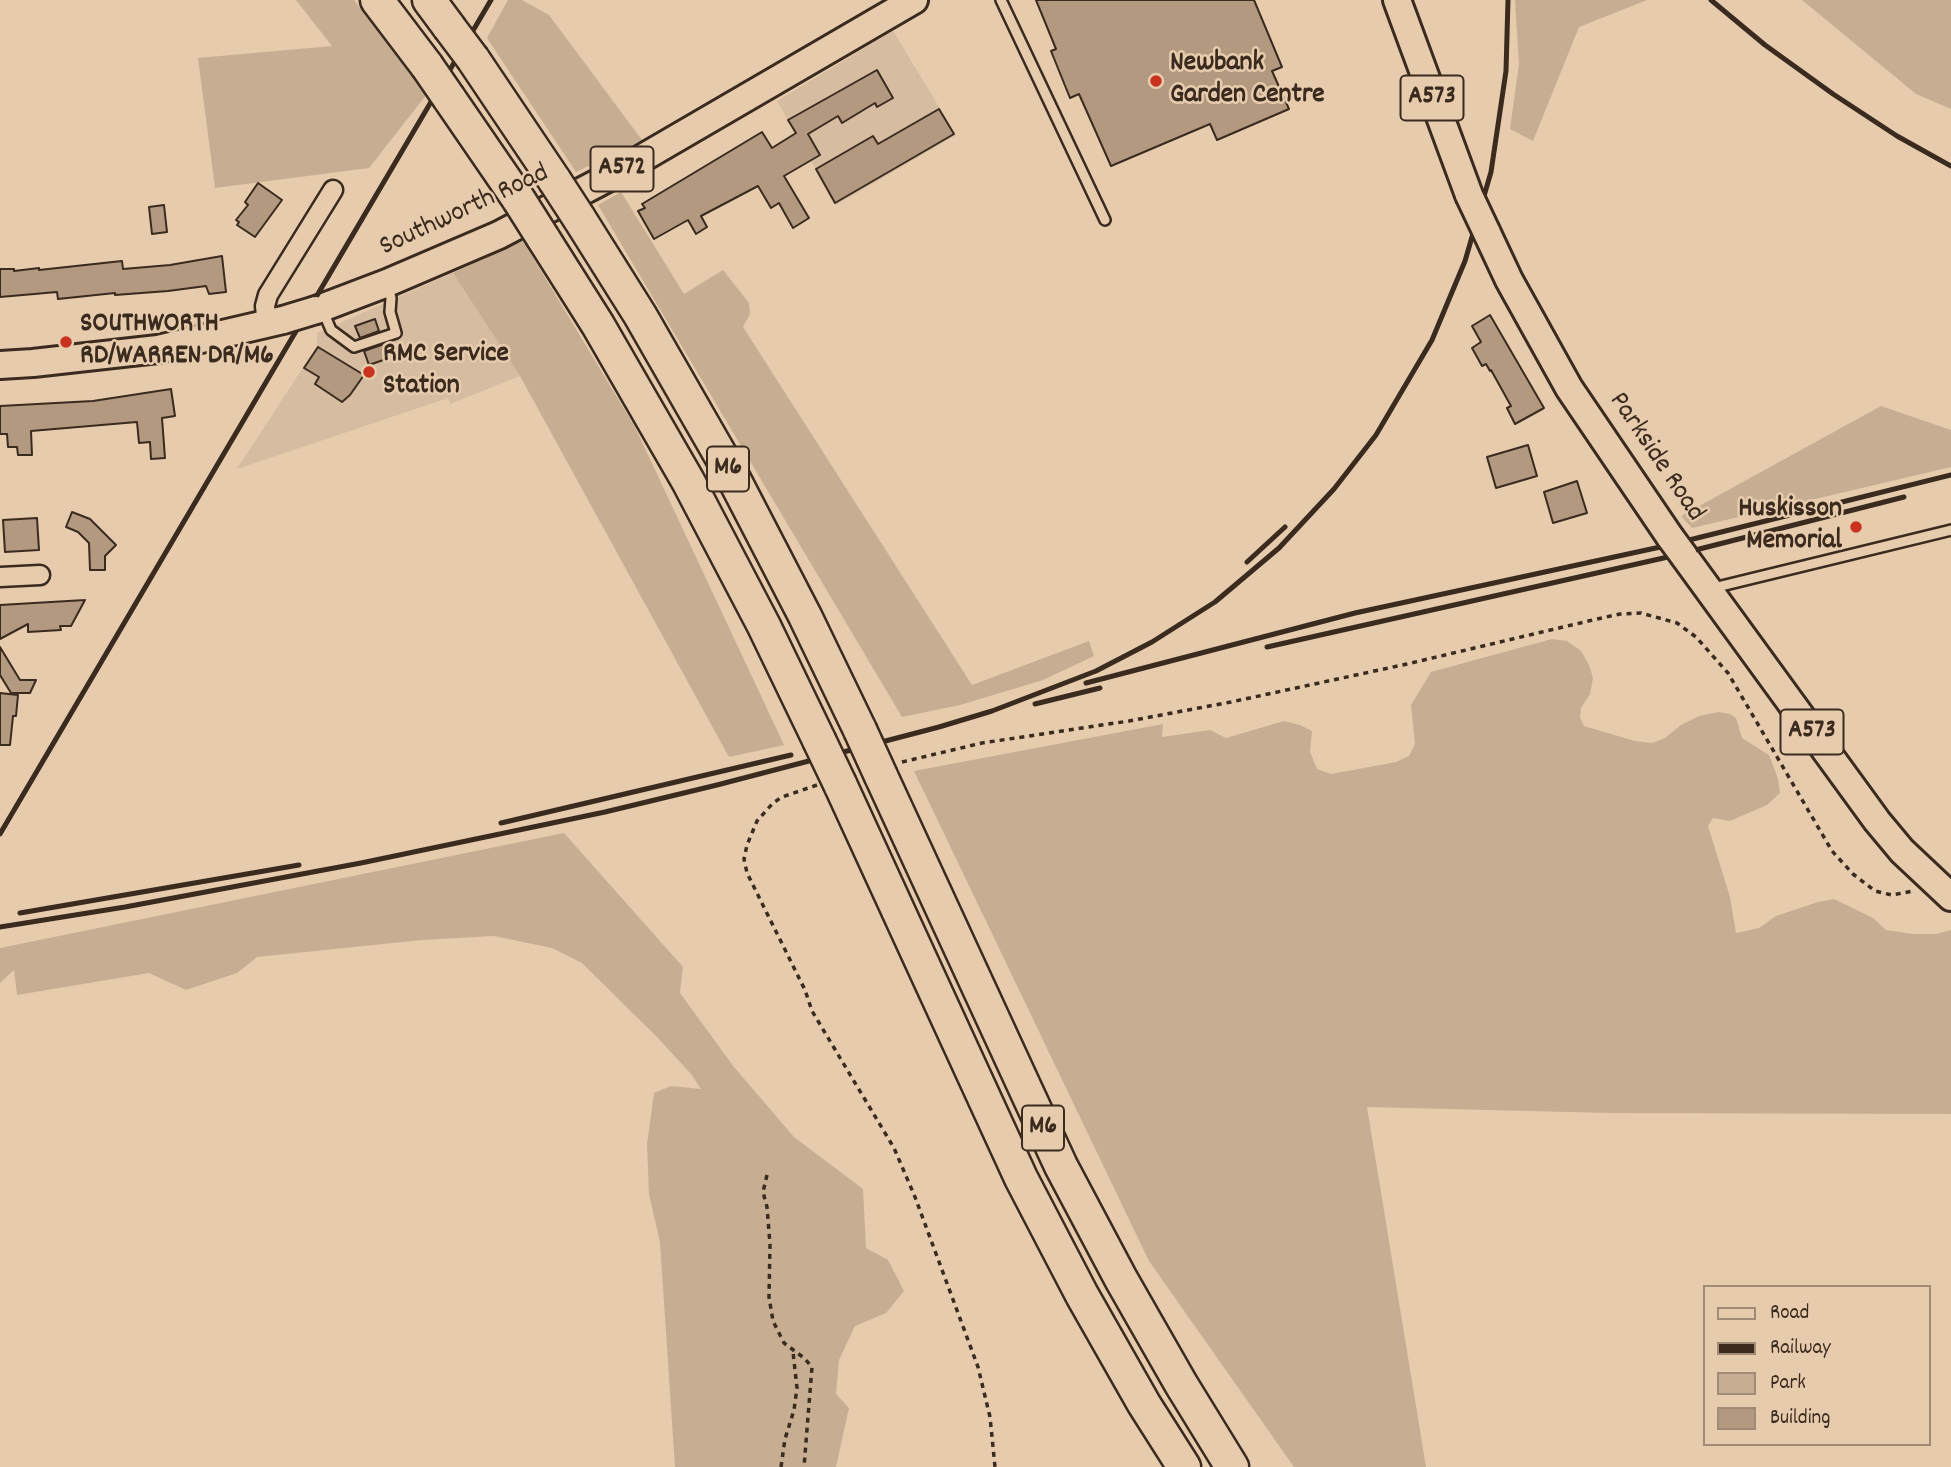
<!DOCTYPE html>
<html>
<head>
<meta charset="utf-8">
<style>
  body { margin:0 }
  #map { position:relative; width:1951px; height:1467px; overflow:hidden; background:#e6cbad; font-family:Dekko,sans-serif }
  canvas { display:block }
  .legend { position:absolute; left:1703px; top:1285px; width:228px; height:161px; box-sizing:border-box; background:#e6cbad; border:2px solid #a28b74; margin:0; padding:9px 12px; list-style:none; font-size:21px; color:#3b2a1e }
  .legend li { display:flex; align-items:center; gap:14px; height:35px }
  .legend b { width:35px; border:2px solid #a28b74 }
</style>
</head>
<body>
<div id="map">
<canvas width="1951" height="1467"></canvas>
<ul class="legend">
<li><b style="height:9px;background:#e6cbad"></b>Road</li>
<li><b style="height:9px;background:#3b2a1e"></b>Railway</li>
<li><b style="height:19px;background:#c7ae93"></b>Park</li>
<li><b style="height:19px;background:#b29980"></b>Building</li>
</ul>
</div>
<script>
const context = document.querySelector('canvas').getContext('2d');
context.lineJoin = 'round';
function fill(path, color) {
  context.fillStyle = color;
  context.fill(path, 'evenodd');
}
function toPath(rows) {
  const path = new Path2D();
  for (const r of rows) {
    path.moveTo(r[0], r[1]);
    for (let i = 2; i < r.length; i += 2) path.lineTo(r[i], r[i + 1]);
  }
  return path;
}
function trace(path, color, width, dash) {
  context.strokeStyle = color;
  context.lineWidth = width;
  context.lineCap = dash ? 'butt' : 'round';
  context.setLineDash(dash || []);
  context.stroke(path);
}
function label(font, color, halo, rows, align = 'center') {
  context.font = font + ' Dekko,sans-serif';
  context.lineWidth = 5;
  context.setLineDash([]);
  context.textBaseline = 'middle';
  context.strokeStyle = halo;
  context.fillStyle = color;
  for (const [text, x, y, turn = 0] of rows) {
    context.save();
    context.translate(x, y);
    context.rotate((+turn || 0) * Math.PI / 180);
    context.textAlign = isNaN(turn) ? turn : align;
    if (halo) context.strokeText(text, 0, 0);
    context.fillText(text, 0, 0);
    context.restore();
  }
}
fill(toPath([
  [893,31,956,135,836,205,777,101],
  [453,273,520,376,450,404,448,398,237,469,317,346,317,333]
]), '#d6bca0');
fill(toPath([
  [296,0,354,0,427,94,369,168,215,188,198,58,332,46],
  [508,0,522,0,549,15,642,140,576,172,487,38],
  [1515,0,1647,0,1579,27,1533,141,1510,129,1519,64],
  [1802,0,1951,0,1951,109,1916,94],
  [621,192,684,294,723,270,749,303,750,314,743,327,972,685,1089,641,1094,656,1043,680,960,705,902,717,598,205],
  [523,241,635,427,784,745,729,757,520,376,453,273],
  [1881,406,1951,430,1951,467,1692,528,1681,516],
  [1552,639,1567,641,1581,651,1589,665,1593,678,1590,694,1581,708,1580,718,1584,726,1635,741,1652,743,1665,738,1681,725,1699,716,1719,712,1730,714,1736,718,1742,738,1769,755,1778,779,1780,793,1767,805,1730,821,1713,818,1708,826,1730,897,1736,933,1759,928,1776,916,1818,902,1834,899,1873,918,1886,930,1913,934,1936,934,1951,930,1951,1114,1610,1113,1367,1107,1426,1467,1294,1467,1149,1261,914,771,1163,724,1162,737,1210,730,1226,738,1284,721,1300,725,1312,731,1310,752,1317,769,1331,774,1396,762,1409,756,1415,744,1411,705,1431,672],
  [564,833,683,967,680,993,734,1067,794,1137,863,1189,866,1248,888,1260,904,1291,886,1313,855,1326,839,1360,836,1394,849,1408,836,1467,675,1467,660,1242,649,1194,647,1144,654,1093,671,1086,701,1089,691,1074,657,1037,582,963,552,948,494,936,422,940,257,957,237,973,186,990,149,973,17,995,14,970,0,983,0,948]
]), '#c7ae93');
const building = toPath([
  [1036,0,1254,0,1282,67,1272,71,1289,109,1217,140,1210,124,1111,166,1079,94,1070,98,1051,51,1056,49,1036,0],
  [877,70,893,98,877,107,875,103,842,123,838,116,808,134,820,155,784,176,809,218,793,228,779,203,771,208,758,186,701,216,707,227,696,234,688,220,654,239,638,211,645,208,642,204,762,132,772,148,796,133,788,120,877,70],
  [939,109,954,134,835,203,816,169,873,136,878,144,939,109],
  [258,183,282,200,255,237,237,225,239,222,236,220,248,205,245,202,258,183],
  [164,205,167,232,152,234,149,207,164,205],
  [222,256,226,292,209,294,206,286,168,291,115,295,115,293,58,299,57,292,0,297,0,269,14,269,14,271,39,268,39,270,122,261,123,269,170,265,222,256],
  [1490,315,1544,408,1515,424,1507,408,1511,406,1491,370,1490,371,1486,364,1482,366,1472,348,1481,342,1472,326,1490,315],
  [375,319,379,331,360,338,355,326,375,319],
  [384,344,389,358,369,365,364,351,384,344],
  [318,347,364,375,350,395,342,402,315,384,319,377,304,368,318,347],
  [171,389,175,416,162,418,165,458,151,459,150,442,139,443,137,422,31,431,32,455,18,455,17,447,8,447,7,434,0,434,0,406,93,401,171,389],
  [1528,445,1537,476,1496,488,1487,457,1528,445],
  [1577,481,1587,513,1553,523,1544,492,1577,481],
  [72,512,90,519,116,545,105,556,105,570,90,570,89,543,78,532,66,527,72,512],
  [37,518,39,550,5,552,3,520,37,518],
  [85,600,71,626,60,626,61,630,28,632,28,624,0,639,0,605,85,600],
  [0,647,20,680,36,680,30,693,11,693,0,675,0,647],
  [0,693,18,695,16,716,13,716,10,745,0,745,0,693]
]);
fill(building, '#b29980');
trace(building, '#3b2a1e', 2);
const service = toPath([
  [1001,0,1105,220],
  [322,309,331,330,354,347,396,333,390,312,391,298,387,285],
  [1713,588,1951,530]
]);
const minor = toPath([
  [267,324,265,306,268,295,333,190],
  [0,577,40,575]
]);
const primary = toPath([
  [1397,0,1469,195],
  [1486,231,1509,280,1569,388,1670,537],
  [316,310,387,283,499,235,615,174,914,0],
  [0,365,33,363,158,349,283,320],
  [1684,556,1877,821,1902,851,1951,897]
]);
const motorway = toPath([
  [377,0,427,66],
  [429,0,449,27],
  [473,59,555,181],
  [449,98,519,200],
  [579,218,640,315,733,477,805,616,860,730],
  [543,238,598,325,688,481,764,626,819,740],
  [881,776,1061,1166,1121,1279,1181,1384,1232,1467],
  [840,784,1021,1178,1082,1295,1144,1404,1184,1467]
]);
trace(service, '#3b2a1e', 14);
trace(minor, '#3b2a1e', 23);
trace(primary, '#3b2a1e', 32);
trace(motorway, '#3b2a1e', 37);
trace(toPath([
  [902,762,982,743,1129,721,1231,702,1407,664,1597,619,1620,614,1641,613,1677,623,1696,637,1728,673,1832,851,1853,874,1875,891,1892,895,1913,891],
  [817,785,782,797,773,803,757,821,747,845,744,859,747,873,805,990,812,1011,894,1148,915,1197,978,1367,990,1417,995,1467],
  [767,1175,763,1192,767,1207,770,1244,769,1297,773,1321,784,1343,804,1358,812,1367,804,1467],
  [781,1467,785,1439,794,1410,797,1388,793,1352]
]), '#3b2a1e', 3.5, [5, 5]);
trace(service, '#e6cbad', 9);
trace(minor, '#e6cbad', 18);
trace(primary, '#e6cbad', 26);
trace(motorway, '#e6cbad', 32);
trace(toPath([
  [1711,0,1765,45,1833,94,1897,136,1951,166],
  [1247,562,1285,527],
  [1267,647,1668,557,1904,497],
  [1086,683,1355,613,1665,546,1951,475],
  [1035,704,1100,688],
  [501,823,791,755],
  [0,834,491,0],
  [20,913,299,865],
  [0,927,125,907,361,863,605,812,717,785,939,727,992,711,1096,671,1152,642,1215,602,1279,548,1334,489,1376,435,1432,340,1465,261,1491,172,1506,71,1508,0]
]), '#3b2a1e', 5);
const primaryBridge = toPath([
  [1469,195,1486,231],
  [283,320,316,310],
  [1670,537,1684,556]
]);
const motorwayBridge = toPath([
  [449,27,473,59],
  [427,66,449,98],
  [555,181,579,218],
  [519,200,543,238],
  [860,730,881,776],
  [819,740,840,784]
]);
trace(primaryBridge, '#3b2a1e', 32, []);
trace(motorwayBridge, '#3b2a1e', 37, []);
trace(primaryBridge, '#e6cbad', 26);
trace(motorwayBridge, '#e6cbad', 32);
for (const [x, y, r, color] of [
  [1156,81,7,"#c8321e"],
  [66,342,7,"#c8321e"],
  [369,372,7,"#c8321e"],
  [1856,527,7,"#c8321e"]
]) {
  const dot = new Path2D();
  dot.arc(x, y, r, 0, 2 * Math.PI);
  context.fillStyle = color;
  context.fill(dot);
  trace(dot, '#e6cbad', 2.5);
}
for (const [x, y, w] of [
  [1432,98,63],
  [622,169,63],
  [728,469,42],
  [1812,732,63],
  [1043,1128,42]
]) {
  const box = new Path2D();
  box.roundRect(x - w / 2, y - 22.5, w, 45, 5);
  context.fillStyle = '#e6cbad';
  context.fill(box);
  trace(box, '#3b2a1e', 2);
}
label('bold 26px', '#3b2a1e', null, [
  ["A573",1432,98],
  ["A572",622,169],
  ["M6",728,469],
  ["A573",1812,732],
  ["M6",1043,1128]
]);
label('bold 28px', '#3b2a1e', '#e6cbad', [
  ["Newbank",1170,65],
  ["Garden Centre",1170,97],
  ["SOUTHWORTH",80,326],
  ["RD/WARREN DR/M6",80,358],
  ["RMC Service",383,356],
  ["Station",383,388],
  ["Huskisson",1842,511,"right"],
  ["Memorial",1842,543,"right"]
], 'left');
label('28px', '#3b2a1e', '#e6cbad', [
  ["Southworth Road",465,212,-25],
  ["Parkside Road",1655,458,56]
]);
</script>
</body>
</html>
